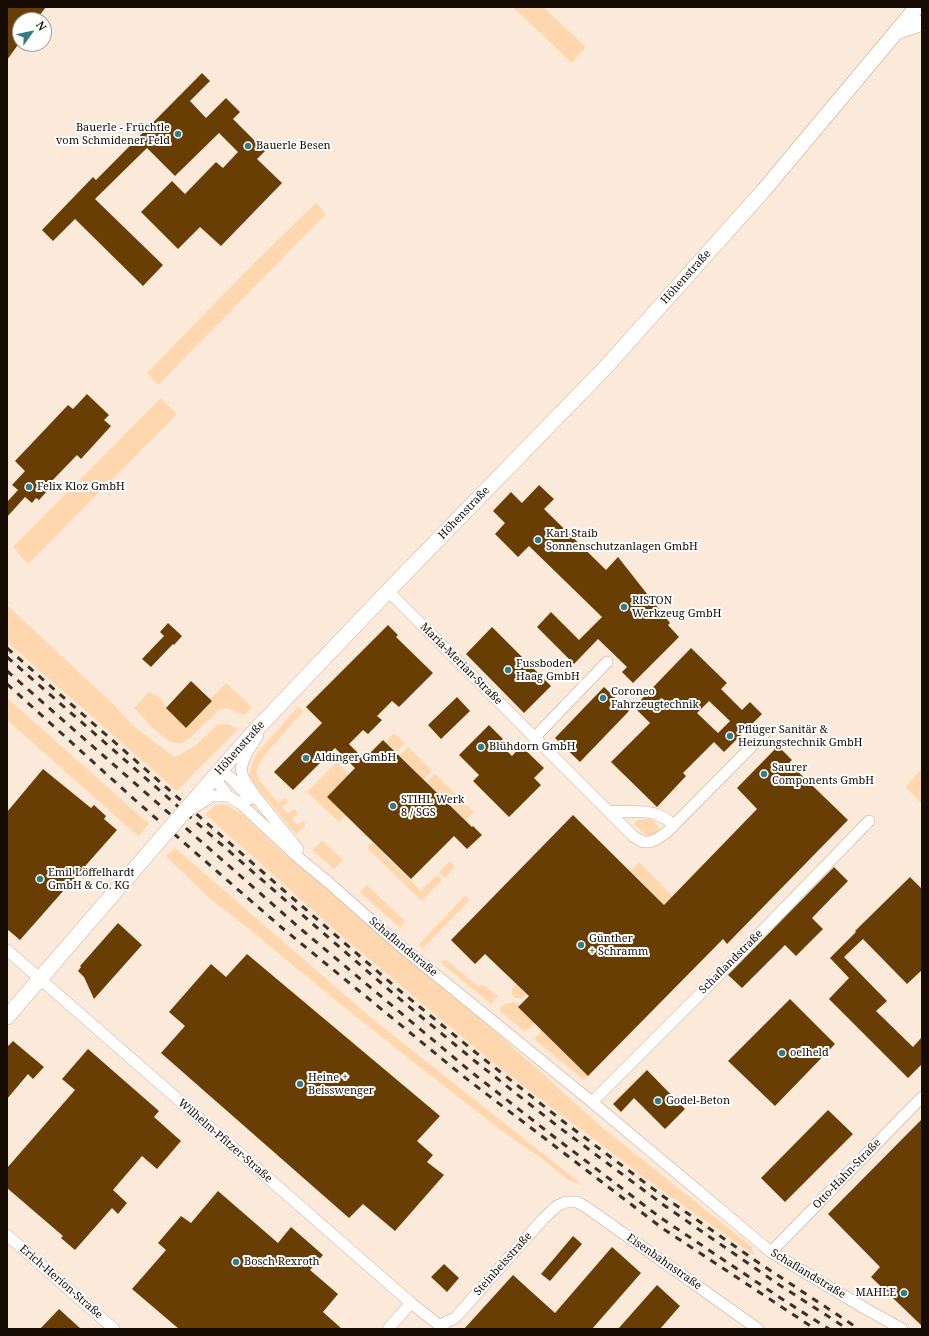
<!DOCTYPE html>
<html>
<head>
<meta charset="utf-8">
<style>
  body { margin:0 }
  #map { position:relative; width:929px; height:1336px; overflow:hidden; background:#fbead9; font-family:"Noto Serif",serif }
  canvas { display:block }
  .frame { position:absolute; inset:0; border:8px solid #160c04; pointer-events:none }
  .north { position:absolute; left:12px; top:12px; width:40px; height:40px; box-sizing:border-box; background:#fff; border:1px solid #a29e9b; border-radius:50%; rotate:57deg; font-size:11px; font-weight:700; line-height:16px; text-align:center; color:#160c04 }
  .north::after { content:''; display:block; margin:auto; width:14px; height:18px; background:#347c84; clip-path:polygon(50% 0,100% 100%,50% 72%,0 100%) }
</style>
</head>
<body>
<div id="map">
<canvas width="929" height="1336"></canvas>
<div class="frame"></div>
<div class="north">N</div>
</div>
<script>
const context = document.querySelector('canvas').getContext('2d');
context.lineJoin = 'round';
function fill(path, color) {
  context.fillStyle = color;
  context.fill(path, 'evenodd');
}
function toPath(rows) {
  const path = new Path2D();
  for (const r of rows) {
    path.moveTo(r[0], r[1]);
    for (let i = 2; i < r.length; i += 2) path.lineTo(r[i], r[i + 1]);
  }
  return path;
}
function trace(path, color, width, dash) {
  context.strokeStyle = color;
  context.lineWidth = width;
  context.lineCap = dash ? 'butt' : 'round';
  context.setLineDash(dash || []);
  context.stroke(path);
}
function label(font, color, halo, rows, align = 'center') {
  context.font = font + ' "Noto Serif",serif';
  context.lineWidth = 4;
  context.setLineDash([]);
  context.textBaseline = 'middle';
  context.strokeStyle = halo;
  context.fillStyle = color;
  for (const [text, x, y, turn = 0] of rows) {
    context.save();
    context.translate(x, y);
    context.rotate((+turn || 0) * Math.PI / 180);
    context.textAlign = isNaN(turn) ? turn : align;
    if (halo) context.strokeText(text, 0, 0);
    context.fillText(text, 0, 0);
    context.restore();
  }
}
fill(toPath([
  [513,7,543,7,586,47,572,63],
  [316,203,326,214,158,385,147,373,256,261],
  [161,398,177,414,28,564,13,547],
  [7,605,115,706,131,724,174,757,183,753,196,745,217,725,227,724,238,729,177,791,7,642],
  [226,683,252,707,244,715,228,708,219,710,190,738,181,744,169,741,153,728,134,708,149,692,161,698,166,708,187,727,212,701,210,699],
  [7,698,149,824,138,836,7,720],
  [298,707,303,711,264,756,258,766,256,773,260,781,278,803,285,798,288,802,282,807,288,814,294,809,298,813,292,819,298,825,304,820,305,826,296,834,259,790,249,776,252,763,258,752],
  [394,733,405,743,397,752,386,742],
  [408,747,432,771,424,779,400,755],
  [343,756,345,758,339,764,349,775,346,815,339,822,307,792],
  [922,768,922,804,906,787],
  [435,774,474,812,466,820,427,782],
  [225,804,243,815,290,859,292,857,354,913,498,1034,604,1129,752,1247,754,1255,656,1186,492,1062,343,937,205,814,216,805],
  [646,819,653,820,658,826,659,830,651,837,647,836,635,825,635,822,638,820],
  [322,840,343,860,334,869,312,850],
  [372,842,421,891,437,875,442,880,422,901,367,848],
  [175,848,375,1021,584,1186,568,1180,544,1160,506,1134,412,1061,334,999,248,928,210,899,166,856],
  [450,861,455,866,445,878,439,872],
  [639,862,719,943,711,951,630,871],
  [367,885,405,921,400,928,360,892],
  [465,896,470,900,423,948,419,944],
  [445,959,479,987,482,984,498,996,491,1004,441,963],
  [516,984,526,994,523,998,515,998,512,995,512,989],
  [514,1002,520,1005,535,1023,529,1029,524,1031,500,1011,500,1008,505,1004],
  [542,1030,588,1076,584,1080,535,1040,536,1037]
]), '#fed7af');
fill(toPath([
  [7,7,46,7,36,20,20,20,20,42,7,60],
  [202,73,210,81,190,101,206,118,226,98,240,112,233,119,255,141,257,139,267,149,257,159,282,183,221,246,200,227,178,249,141,212,172,181,185,194,216,162,223,168,238,152,219,133,175,176,147,148,95,199,163,265,143,286,75,219,53,241,42,230,93,177,96,180],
  [87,394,109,415,104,420,111,426,81,459,77,455,47,486,50,488,39,500,36,498,32,503,25,497,7,517,7,502,18,490,12,485,25,471,15,461,68,405,73,409],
  [539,485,554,499,544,509,606,570,618,557,670,623,668,625,679,637,633,683,622,672,627,667,598,639,574,664,537,627,551,612,579,640,602,617,529,546,518,557,495,534,505,523,493,511,511,492,522,503],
  [168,623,182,636,174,645,173,644,151,667,142,659,164,636,160,632],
  [388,625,398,635,396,637,433,673,399,707,392,701,377,716,382,720,368,734,363,730,349,744,364,759,383,740,472,827,473,826,482,835,467,849,454,836,411,879,327,797,355,768,335,748,293,790,274,772,322,723,306,707],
  [492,627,551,686,524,713,466,654],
  [691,648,727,683,721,689,742,710,750,702,762,714,724,752,714,742,683,773,686,776,657,807,611,762,650,723,634,707],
  [709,701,730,721,718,733,697,713],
  [191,681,212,701,186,728,166,708],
  [604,687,629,711,580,762,555,738],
  [457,697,470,711,441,739,428,725],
  [489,725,503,739,499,743,512,756,521,746,544,768,534,778,541,785,509,817,473,781,479,775,459,755],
  [778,746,792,760,789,763,848,820,727,944,723,939,588,1076,518,1007,529,996,485,954,475,964,451,940,573,815,664,905,757,809,737,788],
  [43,769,91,808,94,805,106,816,104,819,117,830,20,940,7,929,7,812],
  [834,867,848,881,812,918,823,929,796,956,785,945,742,988,728,975],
  [910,877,922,889,922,970,907,984,863,939,844,957,887,1001,876,1011,913,1047,922,1037,922,1064,908,1078,829,999,849,978,830,958,856,932,855,931],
  [118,923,142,945,94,999,84,977,78,971,81,967,80,966],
  [247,954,440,1116,417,1141,433,1155,427,1162,444,1175,395,1231,363,1204,349,1218,161,1053,185,1026,169,1012,211,964,226,977],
  [790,999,835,1044,775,1106,728,1061],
  [13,1041,44,1067,33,1079,28,1074,7,1099,7,1047],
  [88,1049,159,1111,154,1117,181,1141,157,1169,142,1156,113,1190,127,1203,118,1214,112,1208,75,1250,61,1238,63,1236,7,1188,7,1168,75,1090,62,1079],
  [647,1070,685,1109,665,1129,634,1098,621,1112,613,1104],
  [828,1110,853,1134,785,1202,761,1178],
  [922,1119,922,1326,871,1277,880,1267,828,1214],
  [218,1191,278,1243,291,1227,323,1255,310,1270,338,1294,323,1312,342,1329,179,1329,132,1289,166,1250,158,1243,181,1216,191,1223],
  [573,1236,582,1244,550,1281,541,1274],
  [612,1247,641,1273,592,1329,464,1329,513,1275,555,1313],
  [444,1264,459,1278,447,1292,431,1277],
  [657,1285,680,1306,660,1329,618,1329],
  [59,1309,81,1329,40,1329]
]), '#683e05');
const minor = toPath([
  [388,591,633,836,643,842,650,842,657,839,667,832,766,732],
  [258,735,246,754,241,768,243,778,255,796,298,849],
  [534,738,607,662],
  [212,796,228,796,241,804,300,859,328,882,398,944,592,1102,771,1252,866,1309,902,1329],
  [228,796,214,777,219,775,227,775,233,780,250,799],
  [609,811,647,812,656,814,666,819,674,825],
  [7,950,411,1303,444,1329],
  [592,1102,736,958,869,821],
  [7,1235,114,1329],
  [771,1252,922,1097],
  [440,1325,455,1318,544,1218,557,1206,566,1202,577,1202,586,1207,758,1329],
  [388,1329,411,1303]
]);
const secondary = toPath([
  [897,32,922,23],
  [203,790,251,735,388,591,605,368,764,190,917,7],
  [7,1017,158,842]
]);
trace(minor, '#c6ab8f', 12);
trace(secondary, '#c6ab8f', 16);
trace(minor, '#fff', 11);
trace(secondary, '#fff', 15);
trace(toPath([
  [7,648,281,888,399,990,480,1056,564,1122,660,1194,756,1261,859,1329],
  [7,657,277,893,395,995,476,1062,560,1128,665,1206,778,1284,843,1326],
  [7,671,302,930,470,1071,553,1136,661,1218,782,1299,829,1329],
  [7,684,135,800,281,927,463,1076,662,1228,815,1329]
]), '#3c3128', 3, [7, 7]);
const minorBridge = toPath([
  [189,811,212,796]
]);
const secondaryBridge = toPath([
  [158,842,203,790]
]);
trace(minorBridge, '#c6ab8f', 12, []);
trace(secondaryBridge, '#c6ab8f', 16, []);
trace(minorBridge, '#fff', 11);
trace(secondaryBridge, '#fff', 15);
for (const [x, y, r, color] of [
  [178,134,4,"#347c84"],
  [248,146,4,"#347c84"],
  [29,487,4,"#347c84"],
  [538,540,4,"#347c84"],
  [624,607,4,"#347c84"],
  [508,670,4,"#347c84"],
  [603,698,4,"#347c84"],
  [730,736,4,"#347c84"],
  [481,747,4,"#347c84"],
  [306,758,4,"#347c84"],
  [764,774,4,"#347c84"],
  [393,806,4,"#347c84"],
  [40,879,4,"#347c84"],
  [581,945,4,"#347c84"],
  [782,1053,4,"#347c84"],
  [300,1084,4,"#347c84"],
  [658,1101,4,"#347c84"],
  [236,1262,4,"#347c84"],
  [904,1293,4,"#347c84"]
]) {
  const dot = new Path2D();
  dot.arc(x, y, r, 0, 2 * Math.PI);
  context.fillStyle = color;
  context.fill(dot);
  trace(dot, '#fff', 1.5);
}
label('11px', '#160c04', '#fff', [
  ["Bauerle - Früchtle",170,128,"right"],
  ["vom Schmidener Feld",170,141,"right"],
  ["Bauerle Besen",256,146],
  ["Felix Kloz GmbH",37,487],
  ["Karl Staib",546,534],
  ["Sonnenschutzanlagen GmbH",546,547],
  ["RISTON",632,601],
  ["Werkzeug GmbH",632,614],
  ["Fussboden",516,664],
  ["Haag GmbH",516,677],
  ["Coroneo",611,692],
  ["Fahrzeugtechnik",611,705],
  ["Pflüger Sanitär &",738,730],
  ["Heizungstechnik GmbH",738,743],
  ["Blühdorn GmbH",489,747],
  ["Aldinger GmbH",314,758],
  ["Saurer",772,768],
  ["Components GmbH",772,781],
  ["STIHL Werk",401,800],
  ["8 / SGS",401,813],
  ["Emil Löffelhardt",48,873],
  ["GmbH & Co. KG",48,886],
  ["Günther",589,939],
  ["+ Schramm",589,952],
  ["oelheld",790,1053],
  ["Heine +",308,1078],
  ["Beisswenger",308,1091],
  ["Godel-Beton",666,1101],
  ["Bosch Rexroth",244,1262],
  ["MAHLE",896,1293,"right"]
], 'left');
label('11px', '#160c04', '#fff', [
  ["Höhenstraße",686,277,-48],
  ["Höhenstraße",464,513,-46],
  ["Maria-Merian-Straße",461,664,45],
  ["Höhenstraße",240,748,-48],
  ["Schaflandstraße",403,947,40],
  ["Schaflandstraße",731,962,-45],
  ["Wilhelm-Pfitzer-Straße",225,1141,41],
  ["Otto-Hahn-Straße",847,1174,-46],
  ["Eisenbahnstraße",664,1262,35],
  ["Steinbeisstraße",503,1264,-48],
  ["Schaflandstraße",808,1274,31],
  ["Erich-Herion-Straße",61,1282,41]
]);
</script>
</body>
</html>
